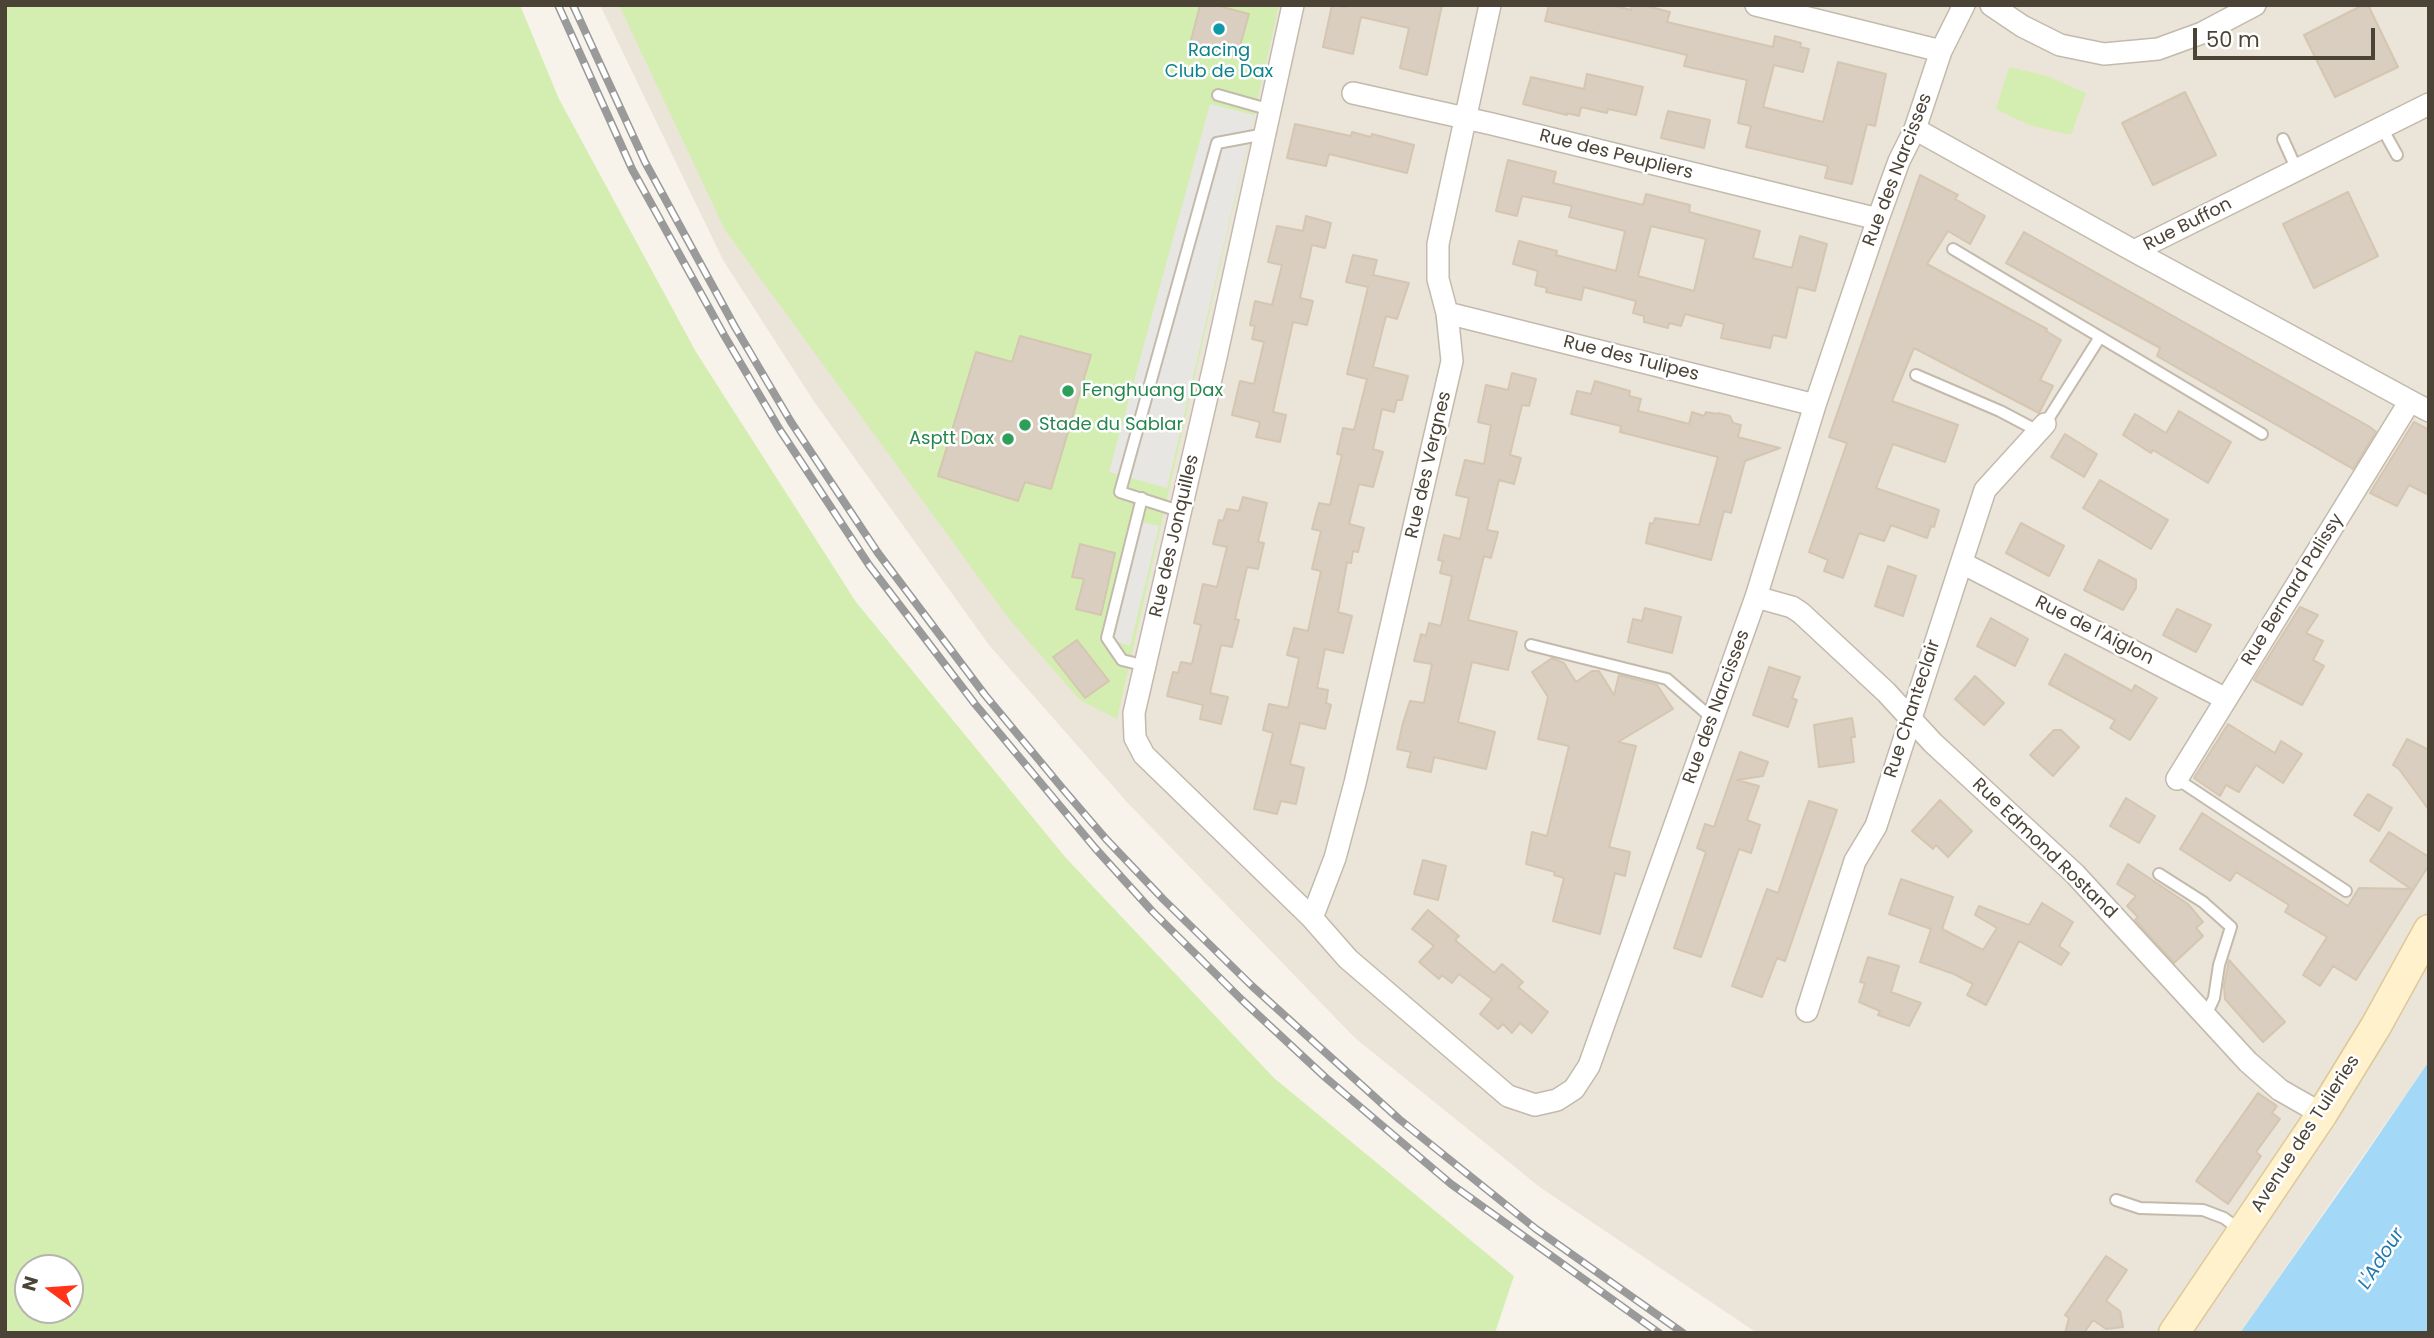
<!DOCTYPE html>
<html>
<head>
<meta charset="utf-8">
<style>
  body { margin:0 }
  #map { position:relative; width:2434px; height:1338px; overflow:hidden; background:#f7f3eb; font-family:Poppins,sans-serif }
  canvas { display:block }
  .frame { position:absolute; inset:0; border:7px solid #4c4337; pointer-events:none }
  .north { position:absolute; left:14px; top:1254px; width:70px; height:70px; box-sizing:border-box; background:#fff; border:2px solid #b7b4af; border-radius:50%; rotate:286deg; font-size:19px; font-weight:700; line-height:28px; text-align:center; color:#4c4337 }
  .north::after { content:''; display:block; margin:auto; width:24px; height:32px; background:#ff3419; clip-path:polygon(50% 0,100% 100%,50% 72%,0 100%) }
  .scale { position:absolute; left:2193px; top:28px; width:182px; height:32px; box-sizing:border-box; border:4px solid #4c4337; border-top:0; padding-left:9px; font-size:21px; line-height:24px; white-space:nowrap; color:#4c4337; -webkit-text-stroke:5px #fff; paint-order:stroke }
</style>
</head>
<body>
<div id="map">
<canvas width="2434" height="1338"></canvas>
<div class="frame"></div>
<div class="north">N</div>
<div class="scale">50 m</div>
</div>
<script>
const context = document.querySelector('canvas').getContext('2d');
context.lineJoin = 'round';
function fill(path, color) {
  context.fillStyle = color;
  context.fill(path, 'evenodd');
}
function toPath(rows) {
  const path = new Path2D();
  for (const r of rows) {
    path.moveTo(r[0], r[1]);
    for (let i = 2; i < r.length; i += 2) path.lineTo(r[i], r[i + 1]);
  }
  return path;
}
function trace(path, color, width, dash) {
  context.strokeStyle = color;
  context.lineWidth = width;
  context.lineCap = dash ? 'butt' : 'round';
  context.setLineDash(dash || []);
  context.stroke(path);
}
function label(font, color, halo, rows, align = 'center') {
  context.font = font + ' Poppins,sans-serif';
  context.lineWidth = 5;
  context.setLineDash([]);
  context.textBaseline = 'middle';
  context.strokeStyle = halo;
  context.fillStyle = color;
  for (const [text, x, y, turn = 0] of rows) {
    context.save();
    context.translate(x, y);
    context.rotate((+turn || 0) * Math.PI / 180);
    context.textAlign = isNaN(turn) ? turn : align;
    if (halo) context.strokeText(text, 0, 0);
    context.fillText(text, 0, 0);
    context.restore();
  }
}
fill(toPath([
  [600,5,2429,5,2429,1061,2240,1333,1757,1333,1541,1188,1355,1038,1126,801,989,645,815,403,723,260]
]), '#ebe4d8');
fill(toPath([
  [5,5,520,5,559,99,696,352,856,602,1066,858,1274,1078,1514,1276,1495,1333,5,1333],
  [70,1268,70,1310,28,1310,28,1268],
  [619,5,1279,5,1117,719,1080,700,1009,619,725,230],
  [2009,67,2047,76,2086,93,2071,135,2029,125,1996,109]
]), '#d4eeb1');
fill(toPath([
  [1210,104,1254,115,1167,488,1109,472],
  [1136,521,1159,526,1130,646,1107,638]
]), '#e8e6e2');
fill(toPath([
  [2429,1061,2429,1333,2240,1333,2352,1174]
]), '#a3d8f7');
const building = toPath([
  [1200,5,1215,5,1249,14,1237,57,1190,44,1200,5],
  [1332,5,1345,7,1345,5,1442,5,1427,75,1400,68,1409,28,1361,17,1353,54,1323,47,1332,5],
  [1549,5,1612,5,1631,10,1632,5,1642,5,1670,12,1667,22,1773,47,1775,36,1801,43,1800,47,1809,49,1803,72,1774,65,1763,107,1823,122,1838,62,1886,74,1875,126,1867,124,1852,184,1825,178,1828,166,1746,147,1751,126,1738,123,1747,80,1684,66,1687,55,1545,21,1549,5],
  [2363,5,2368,5,2398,67,2335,97,2304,35,2363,5],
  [1587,74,1643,87,1636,115,1608,109,1607,113,1581,107,1579,116,1567,113,1567,115,1523,104,1531,77,1584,89,1587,74],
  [2185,92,2216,155,2153,185,2122,123,2185,92],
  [1668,111,1710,120,1704,148,1661,138,1668,111],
  [1295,124,1351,136,1352,132,1371,137,1372,134,1414,145,1407,173,1329,154,1326,166,1287,158,1295,124],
  [1508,160,1556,172,1553,183,1643,205,1646,194,1690,205,1689,212,1760,231,1753,258,1792,268,1800,236,1827,244,1815,291,1798,287,1786,338,1773,335,1770,348,1721,338,1724,324,1685,314,1681,326,1669,323,1668,328,1644,322,1644,316,1633,313,1636,301,1584,287,1581,300,1546,292,1547,288,1535,285,1538,271,1513,264,1519,241,1557,251,1556,255,1616,271,1625,231,1569,217,1572,206,1522,196,1517,216,1496,211,1508,160],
  [1651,226,1706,239,1694,291,1638,276,1651,226],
  [1920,175,1958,195,1955,199,1985,216,1970,244,1948,231,1927,264,2047,329,2046,331,2061,340,2040,380,2053,386,2039,413,1914,348,1892,401,1958,425,1945,462,1893,444,1876,488,1939,510,1934,527,1931,526,1927,538,1891,525,1884,541,1859,533,1843,578,1824,571,1828,560,1809,552,1847,443,1829,437,1920,175],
  [2348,192,2378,256,2314,288,2283,224,2348,192],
  [1306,216,1331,223,1325,248,1312,245,1300,298,1313,301,1307,325,1293,322,1273,412,1286,415,1280,442,1256,437,1260,422,1232,415,1240,381,1254,384,1264,342,1252,339,1255,326,1250,325,1255,301,1272,305,1282,265,1268,262,1277,226,1303,231,1306,216],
  [2024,232,2370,427,2376,432,2353,469,2157,356,2160,348,2006,263,2024,232],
  [1353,255,1377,260,1373,275,1409,283,1397,319,1386,316,1373,367,1408,376,1402,400,1397,400,1394,412,1382,409,1373,449,1383,452,1373,487,1359,484,1349,524,1364,528,1358,552,1353,551,1351,563,1347,562,1338,612,1352,616,1343,653,1325,649,1317,688,1328,690,1326,703,1331,705,1325,729,1300,723,1290,764,1304,768,1296,804,1281,801,1277,814,1254,809,1273,733,1263,730,1269,704,1288,708,1299,658,1287,655,1294,628,1308,631,1321,571,1312,569,1321,531,1312,529,1319,503,1330,505,1342,455,1337,454,1343,428,1354,430,1367,379,1347,374,1368,287,1346,282,1353,255],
  [1020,336,1091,355,1051,489,1025,482,1018,501,938,476,976,352,1012,362,1020,336],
  [1512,373,1536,379,1529,406,1522,405,1510,455,1521,458,1514,484,1499,480,1487,530,1498,532,1491,558,1484,556,1468,620,1517,632,1508,670,1472,662,1458,722,1495,732,1486,769,1434,757,1431,772,1407,767,1411,752,1397,749,1403,723,1410,701,1424,703,1432,664,1414,661,1421,634,1426,636,1429,623,1441,626,1452,576,1440,573,1443,561,1438,560,1444,535,1460,539,1469,498,1456,495,1465,460,1484,464,1491,425,1478,422,1486,385,1508,390,1512,373],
  [1595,381,1630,391,1629,396,1641,399,1638,411,1663,417,1689,424,1692,412,1704,416,1706,412,1717,414,1718,413,1730,416,1733,423,1741,425,1738,437,1780,448,1745,461,1731,513,1724,511,1711,560,1646,543,1650,523,1653,524,1655,518,1699,525,1718,457,1620,432,1621,426,1571,414,1577,391,1591,394,1595,381],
  [2179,411,2231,442,2208,483,2153,450,2151,453,2123,435,2135,414,2166,433,2179,411],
  [2414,422,2429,430,2429,495,2409,485,2397,506,2370,493,2414,422],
  [2065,434,2097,454,2084,477,2051,457,2065,434],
  [2100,480,2168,520,2151,549,2083,508,2100,480],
  [1243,497,1267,503,1258,542,1264,543,1258,569,1247,567,1235,619,1239,620,1232,647,1221,645,1210,693,1228,697,1221,724,1200,719,1203,705,1167,696,1173,672,1178,673,1181,662,1192,664,1201,625,1194,623,1203,584,1217,587,1227,547,1213,544,1219,520,1223,521,1227,509,1239,511,1243,497],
  [2021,523,2064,546,2049,576,2006,553,2021,523],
  [1080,544,1115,553,1101,615,1076,609,1084,579,1072,577,1080,544],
  [2099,560,2136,580,2136,588,2123,610,2084,590,2099,560],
  [1888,566,1916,576,1903,616,1875,606,1888,566],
  [2300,607,2318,615,2306,633,2323,641,2313,660,2324,666,2302,705,2254,680,2300,607],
  [1645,608,1681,617,1672,653,1628,642,1633,619,1642,621,1645,608],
  [2177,609,2211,625,2196,652,2163,635,2177,609],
  [1991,618,2028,639,2015,666,1977,646,1991,618],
  [1077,640,1109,681,1085,698,1053,657,1077,640],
  [2065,654,2132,691,2135,685,2157,698,2130,740,2110,728,2115,720,2049,684,2065,654],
  [1552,658,1564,663,1576,682,1592,671,1599,671,1614,695,1619,675,1657,685,1673,709,1618,742,1636,746,1609,847,1630,852,1625,876,1615,873,1600,934,1553,921,1564,878,1554,875,1555,872,1526,864,1532,832,1547,836,1569,746,1538,739,1548,697,1532,672,1552,658],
  [1769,667,1800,677,1792,698,1797,700,1788,727,1753,715,1769,667],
  [1975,676,2004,703,1984,725,1955,699,1975,676],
  [1852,718,1855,737,1851,737,1854,762,1819,767,1814,725,1852,718],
  [2228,724,2275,753,2281,741,2302,754,2283,783,2256,765,2239,792,2226,785,2220,796,2194,778,2228,724],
  [2054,730,2061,730,2079,747,2053,776,2030,755,2054,730],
  [2407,739,2429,750,2429,810,2399,769,2393,765,2407,739],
  [1740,752,1768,762,1763,776,1737,780,1759,786,1747,820,1760,825,1751,853,1739,849,1701,957,1674,948,1706,852,1697,848,1705,824,1714,827,1740,752],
  [2368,794,2392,808,2379,831,2354,815,2368,794],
  [2126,798,2155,816,2139,843,2110,826,2126,798],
  [1940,800,1972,831,1948,857,1936,845,1933,849,1912,831,1940,800],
  [1809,801,1837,810,1785,961,1777,958,1762,997,1732,986,1767,889,1778,893,1809,801],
  [2202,813,2348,906,2359,888,2411,889,2370,861,2389,832,2429,857,2429,865,2356,980,2333,966,2320,986,2303,975,2327,937,2285,912,2289,905,2236,872,2230,881,2180,849,2202,813],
  [1423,860,1446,866,1438,900,1414,894,1423,860],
  [2128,864,2188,904,2203,922,2196,928,2203,936,2174,963,2135,920,2138,917,2127,906,2136,896,2117,884,2128,864],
  [1901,879,1953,897,1942,929,1983,950,1997,928,1975,915,1979,906,2029,925,2042,903,2073,922,2059,946,2069,953,2061,965,2019,941,1986,1005,1967,995,1973,984,1954,974,1920,962,1931,929,1889,914,1901,879],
  [1428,910,1459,936,1455,940,1494,973,1502,964,1523,982,1518,987,1548,1012,1532,1033,1520,1023,1512,1033,1503,1024,1498,1029,1480,1014,1492,999,1459,974,1452,983,1442,975,1439,979,1419,962,1434,946,1412,929,1428,910],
  [1868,957,1899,966,1891,992,1921,1003,1909,1026,1878,1015,1880,1011,1859,1002,1865,983,1860,982,1868,957],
  [2229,960,2285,1022,2263,1042,2225,999,2224,986,2229,960],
  [2258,1093,2277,1106,2272,1113,2280,1119,2256,1152,2261,1156,2228,1204,2196,1181,2258,1093],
  [2106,1256,2127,1270,2106,1301,2120,1311,2123,1327,2106,1329,2093,1320,2084,1333,2065,1333,2069,1318,2065,1315,2106,1256]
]);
fill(building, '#d9cebf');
trace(building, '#d5c6b1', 2);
const lane = toPath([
  [1218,95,1271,110],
  [2382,128,2397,155],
  [2283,139,2297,170],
  [1953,249,2262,434],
  [1916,375,2000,411,2038,431],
  [2045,424,2100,337],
  [1142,498,1107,638,1122,660,1146,666],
  [1179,511,1120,492,1217,143,1265,134],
  [1531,645,1667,679,1713,719],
  [2177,779,2346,891],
  [2159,874,2203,902,2231,927,2219,965,2214,998,2206,1015],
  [2116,1200,2140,1208,2203,1210,2224,1218,2240,1230]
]);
const street = toPath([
  [1293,5,1216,357,1134,713,1135,738,1144,755,1312,918,1348,959,1508,1096,1535,1105,1557,1100,1574,1089,1589,1066,1756,597,1815,405,1878,219,1899,161,1915,129,1941,51,1964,5],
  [1756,5,1941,51],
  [1991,5,2022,26,2060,45,2104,54,2158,49,2202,33,2255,5],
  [1353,93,1492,124,1878,219],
  [1915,129,2134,251,2410,401],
  [2134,251,2429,104],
  [1447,313,1815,405],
  [1962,563,2226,699],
  [1756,597,1792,607,1801,613,1886,692,1933,743,2075,874,2248,1062,2280,1090,2322,1114],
  [2177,779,2410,401,2429,411],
  [1312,918,1335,858,1355,783,1452,361,1447,313,1438,279,1438,244,1490,5],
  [1807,1011,1855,861,1876,826,1985,490,2045,424]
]);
const secondary = toPath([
  [2174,1333,2322,1114,2376,1026,2429,930]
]);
trace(lane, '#c3baac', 14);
trace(street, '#c3baac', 24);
trace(secondary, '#ddc899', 33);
trace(lane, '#fff', 10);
trace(street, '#fff', 21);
trace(secondary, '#fff1cc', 30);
const rail = toPath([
  [558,5,632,169,724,335,780,430,869,565,975,704,1095,848,1152,911,1242,1000,1326,1078,1451,1184,1659,1333],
  [573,5,645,162,735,327,791,422,878,553,985,695,1063,789,1106,839,1163,899,1252,986,1399,1119,1536,1229,1683,1333]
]);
trace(rail, '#9a9a9a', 8);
trace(rail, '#fff', 5, [16]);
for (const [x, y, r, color] of [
  [1219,29,7,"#0f9aa8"],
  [1068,391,7,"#2e9e5b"],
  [1025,425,7,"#2e9e5b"],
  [1008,439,7,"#2e9e5b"]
]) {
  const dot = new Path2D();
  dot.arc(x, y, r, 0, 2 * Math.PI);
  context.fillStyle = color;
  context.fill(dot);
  trace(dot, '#fff', 2.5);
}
label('18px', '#0d838f', '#fff', [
  ["Racing",1219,51],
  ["Club de Dax",1219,72]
]);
label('18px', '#4c4337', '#fff', [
  ["Rue des Peupliers",1616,155,14],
  ["Rue des Narcisses",1898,170,-69],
  ["Rue Buffon",2188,225,-27],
  ["Rue des Tulipes",1631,359,14],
  ["Rue des Vergnes",1429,465,-77],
  ["Rue des Jonquilles",1175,536,-77],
  ["Rue Bernard Palissy",2293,590,-58],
  ["Rue de l'Aiglon",2094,631,27],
  ["Rue des Narcisses",1717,707,-70],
  ["Rue Chanteclair",1913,709,-72],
  ["Rue Edmond Rostand",2044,849,44],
  ["Avenue des Tuileries",2306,1134,-57]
]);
label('18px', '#27864d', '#fff', [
  ["Fenghuang Dax",1082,391],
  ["Stade du Sablar",1039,425],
  ["Asptt Dax",994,439,"right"]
], 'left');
label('italic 19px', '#237ab1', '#fff', [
  ["L'Adour",2382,1259,-57]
]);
</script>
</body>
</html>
